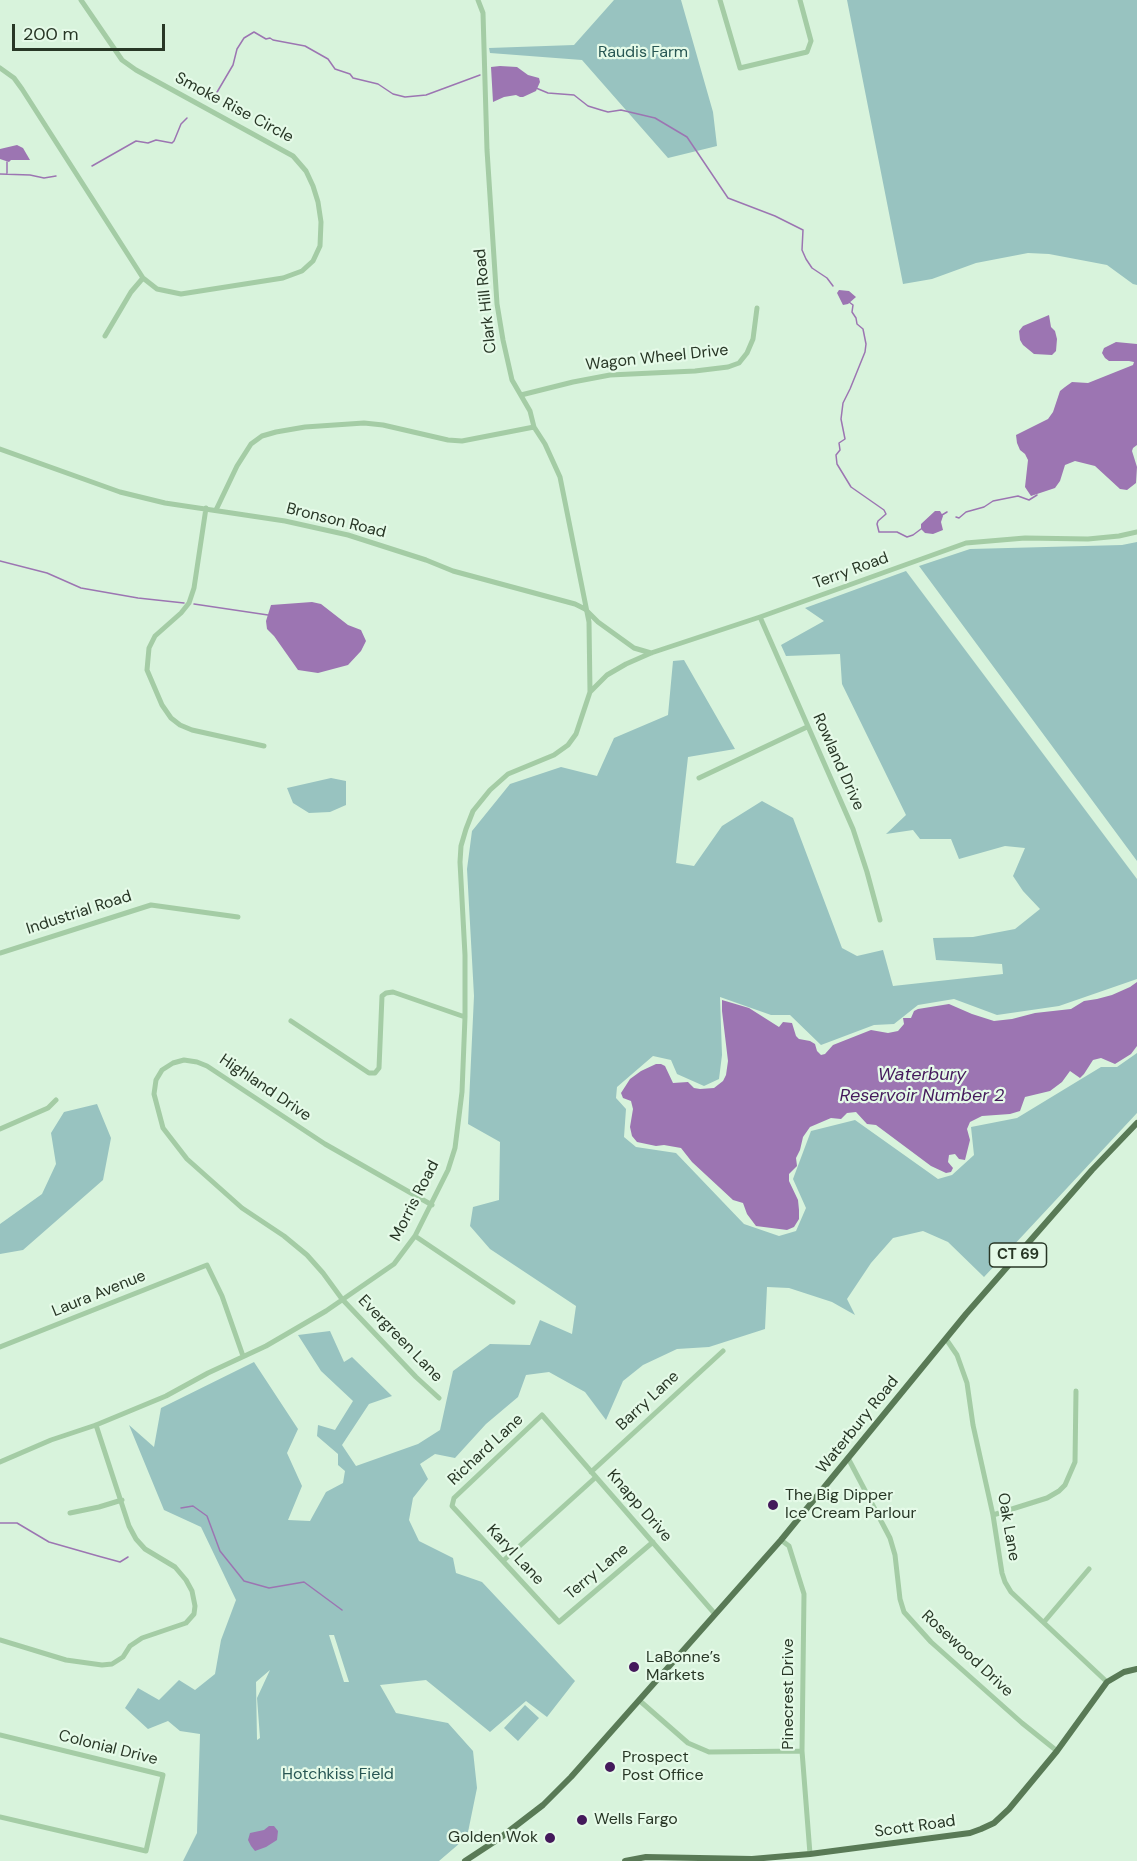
<!DOCTYPE html>
<html>
<head>
<meta charset="utf-8">
<style>
  body { margin:0 }
  #map { position:relative; width:1137px; height:1861px; overflow:hidden; background:#d8f3dc; font-family:"DM Sans",sans-serif }
  canvas { display:block }
  .scale { position:absolute; left:12px; top:24px; width:153px; height:27px; box-sizing:border-box; border:3px solid #283726; border-top:0; padding-left:8px; font-size:18px; line-height:21px; white-space:nowrap; color:#283726; -webkit-text-stroke:4px #e5fae8; paint-order:stroke }
</style>
</head>
<body>
<div id="map">
<canvas width="1137" height="1861"></canvas>
<div class="scale">200 m</div>
</div>
<script>
const context = document.querySelector('canvas').getContext('2d');
context.lineJoin = 'round';
function fill(path, color) {
  context.fillStyle = color;
  context.fill(path, 'evenodd');
}
function toPath(rows) {
  const path = new Path2D();
  for (const r of rows) {
    path.moveTo(r[0], r[1]);
    for (let i = 2; i < r.length; i += 2) path.lineTo(r[i], r[i + 1]);
  }
  return path;
}
function trace(path, color, width, dash) {
  context.strokeStyle = color;
  context.lineWidth = width;
  context.lineCap = dash ? 'butt' : 'round';
  context.setLineDash(dash || []);
  context.stroke(path);
}
function label(font, color, halo, rows, align = 'center') {
  context.font = font + ' "DM Sans",sans-serif';
  context.lineWidth = 4.5;
  context.setLineDash([]);
  context.textBaseline = 'middle';
  context.strokeStyle = halo;
  context.fillStyle = color;
  for (const [text, x, y, turn = 0] of rows) {
    context.save();
    context.translate(x, y);
    context.rotate((+turn || 0) * Math.PI / 180);
    context.textAlign = isNaN(turn) ? turn : align;
    if (halo) context.strokeText(text, 0, 0);
    context.fillText(text, 0, 0);
    context.restore();
  }
}
fill(toPath([
  [614,0,681,0,713,112,717,146,668,158,582,60,490,53,489,48,574,45],
  [847,0,1137,0,1137,285,1133,284,1107,265,1049,254,1028,253,976,263,932,279,903,284],
  [1137,542,1137,861,919,566,970,549,1122,545],
  [906,571,1137,879,1137,979,1059,1006,997,1015,954,999,918,1005,894,1024,874,1025,821,1045,790,1015,771,1015,720,997,722,1055,719,1079,704,1086,677,1074,671,1060,653,1056,617,1087,616,1098,626,1109,624,1137,636,1147,676,1153,744,1224,779,1236,796,1231,806,1208,793,1179,811,1131,855,1120,938,1179,952,1175,974,1155,971,1127,1017,1118,1101,1067,1117,1067,1137,1053,1137,1113,984,1277,948,1242,923,1231,893,1238,871,1263,847,1299,855,1315,832,1302,789,1288,767,1287,765,1329,709,1347,677,1349,643,1365,623,1381,606,1420,585,1392,549,1372,526,1375,518,1397,486,1424,455,1458,435,1454,420,1464,428,1479,413,1498,409,1520,419,1541,453,1558,456,1573,482,1582,575,1681,547,1717,526,1701,490,1732,426,1680,380,1685,396,1713,448,1723,473,1751,477,1788,467,1837,439,1861,183,1861,197,1833,200,1734,180,1731,168,1721,148,1729,125,1708,138,1688,159,1700,179,1680,195,1690,215,1674,221,1640,236,1600,201,1527,164,1510,129,1425,154,1447,161,1408,254,1362,298,1429,287,1453,302,1486,288,1520,310,1521,326,1492,343,1483,345,1471,338,1465,338,1454,317,1436,318,1425,335,1430,353,1401,321,1371,298,1335,330,1331,344,1362,352,1357,392,1396,369,1404,342,1445,356,1466,418,1444,440,1430,453,1371,490,1344,530,1345,540,1320,572,1334,576,1306,490,1249,470,1226,473,1207,499,1200,500,1142,468,1124,474,996,467,869,472,831,510,784,561,767,597,776,614,738,668,715,673,661,684,660,735,749,688,757,676,863,694,866,722,826,762,801,793,818,842,948,857,956,883,950,893,986,1003,974,1002,964,936,960,933,938,973,937,1015,929,1040,909,1023,891,1013,876,1025,848,1005,846,959,859,951,839,920,839,913,830,886,834,906,815,842,684,840,654,786,656,781,645,824,621,805,608],
  [329,1635,334,1635,349,1682,344,1682],
  [270,1670,257,1698,260,1738,257,1740,256,1682],
  [331,778,346,781,346,805,330,812,309,813,293,803,287,788],
  [97,1104,111,1138,103,1180,23,1250,0,1254,0,1224,42,1194,56,1164,51,1133,64,1112],
  [525,1705,539,1718,518,1741,504,1728]
]), '#98c3c0');
fill(toPath([
  [500,66,517,67,528,75,539,78,540,82,536,91,523,97,520,97,516,95,504,97,493,102,491,67],
  [17,145,23,148,30,160,11,160,9,162,0,159,0,149],
  [839,290,849,291,856,297,848,304,843,305,837,293],
  [1049,315,1051,327,1055,331,1057,339,1056,351,1052,355,1034,354,1023,345,1020,340,1019,331,1023,326],
  [1116,342,1137,344,1137,445,1133,448,1132,451,1137,467,1136,483,1127,490,1120,489,1095,466,1075,461,1065,465,1060,481,1055,488,1031,496,1025,487,1028,460,1025,454,1020,450,1017,443,1016,435,1048,419,1053,412,1060,391,1065,387,1072,382,1088,383,1133,365,1134,362,1129,361,1109,361,1105,358,1102,353,1104,348],
  [935,511,940,511,943,516,941,522,943,530,933,534,925,533,921,529,921,524],
  [312,602,321,604,348,625,361,630,366,641,361,651,348,665,318,673,298,670,274,636,267,629,266,621,271,605],
  [1137,982,1137,1046,1131,1054,1115,1064,1101,1058,1093,1060,1084,1074,1080,1078,1070,1071,1062,1082,1050,1091,1025,1097,1020,1111,1010,1114,982,1116,970,1122,967,1129,970,1140,965,1160,959,1159,955,1154,949,1155,948,1162,953,1168,951,1172,946,1173,931,1166,876,1125,867,1124,856,1112,847,1113,841,1119,831,1118,810,1127,803,1137,800,1150,796,1158,797,1166,789,1174,789,1181,798,1200,799,1210,799,1219,794,1227,787,1230,756,1226,747,1214,743,1203,733,1200,692,1162,681,1148,664,1145,656,1146,637,1142,632,1136,630,1127,633,1109,631,1101,623,1098,621,1093,630,1079,641,1071,656,1064,661,1064,665,1066,673,1083,688,1082,694,1088,700,1089,714,1088,723,1081,726,1075,728,1061,722,1011,722,1000,749,1008,779,1027,783,1022,792,1023,796,1036,799,1039,810,1041,815,1044,817,1051,821,1055,825,1054,833,1045,871,1030,888,1033,898,1031,904,1024,903,1018,911,1018,914,1011,918,1009,949,1004,972,1014,994,1021,1012,1019,1035,1013,1071,1009,1084,1001,1097,999,1112,995,1130,987],
  [269,1826,274,1826,278,1831,277,1840,266,1847,255,1851,251,1846,248,1840,250,1833,264,1830]
]), '#9c75b2');
trace(toPath([
  [536,88,548,93,574,95,588,106,601,110,608,112,621,110,655,118,687,137,728,198,775,216,803,230,802,250,806,259,812,268,827,278,833,286],
  [213,99,233,65,237,49,244,38,254,32,266,39,270,38,273,40,305,46,328,59,335,69,350,74,353,78,378,84,393,94,405,97,426,95,480,75],
  [7,162,7,173],
  [92,166,136,141,148,143,156,140,172,143,174,141,181,124,187,118],
  [0,174,30,175,44,178,56,176],
  [849,302,853,305,852,312,856,318,857,324,863,329,866,344,865,352,850,389,843,403,841,419,845,439,839,443,840,450,836,455,837,464,851,487,884,510,886,514,878,521,877,524,879,532,897,532,907,537,913,535,921,529],
  [942,515,947,512],
  [956,517,959,518,966,512,984,507,993,501,1018,496,1029,500,1037,495],
  [0,561,47,573,81,588,138,598,184,603],
  [194,604,268,615],
  [181,1508,193,1506,207,1516,220,1551,244,1581,269,1588,304,1582,342,1610],
  [0,1523,17,1523,49,1542,98,1556,120,1562,128,1557]
]), '#9c75b2', 1.5);
trace(toPath([
  [720,0,740,68,807,52,811,41,800,0],
  [0,68,14,78,22,89,143,278,157,289,181,294,283,278,302,271,313,261,320,246,321,222,318,202,313,186,306,171,293,156,136,70,122,60,81,0],
  [105,336,131,292,143,278],
  [521,395,573,382,610,375,695,371,728,367,739,363,747,353,753,339,757,308],
  [0,449,120,492,165,503,285,521,348,535,426,560,453,571,575,604,585,609,598,622,634,648,651,653],
  [206,508,194,588,189,603,181,613,155,636,149,648,147,670,162,705,171,718,180,725,192,730,264,746],
  [216,510,237,466,251,444,262,436,276,432,305,427,364,423,383,425,448,440,462,441,534,427],
  [760,617,853,829,867,872,880,920],
  [590,692,607,675,626,664,651,653,760,617,966,543,1025,538,1088,539,1119,536,1137,532],
  [699,778,807,727],
  [0,953,151,905,238,917],
  [291,1021,369,1073,375,1073,379,1068,382,996,386,993,393,992,465,1017],
  [0,1129,48,1108,56,1100],
  [432,1205,325,1144,207,1066,197,1062,184,1060,173,1063,162,1070,156,1080,154,1094,163,1128,187,1159,242,1208,284,1236,307,1255,323,1273,342,1299,416,1377,439,1398],
  [415,1236,513,1302],
  [946,1339,957,1355,967,1383,973,1425,993,1515,1002,1573,1005,1582,1011,1592,1107,1682],
  [0,1347,207,1265,222,1296,243,1356],
  [848,1458,890,1538,895,1555,900,1599,904,1612,931,1642,1022,1723,1057,1751],
  [0,1462,51,1440,96,1425,166,1396,208,1373,266,1346,326,1311,394,1264,415,1236,448,1170,455,1148,462,1092,465,1017,465,955,460,862,461,846,466,829,473,811,490,790,508,774,554,755,568,745,576,734,590,692,589,622,560,477,545,444,534,427,530,411,512,380,503,340,497,304,487,150,483,13,478,0],
  [591,1472,723,1351],
  [70,1513,99,1507,122,1500],
  [993,1515,1047,1498,1059,1491,1065,1485,1075,1462,1076,1391],
  [781,1540,789,1546,804,1594,802,1751,810,1854],
  [653,1542,559,1622,452,1506,454,1498,542,1415,715,1614],
  [503,1561,596,1477],
  [1044,1622,1089,1569],
  [0,1640,66,1660,102,1665,112,1664,123,1657,130,1646,142,1638,186,1623,194,1614,195,1606,192,1591,186,1580,175,1567,145,1549,136,1539,129,1526,96,1425],
  [640,1701,688,1743,709,1752,802,1751],
  [0,1735,163,1775,146,1851,0,1817]
]), '#a4cca5', 5);
trace(toPath([
  [465,1861,500,1838,543,1805,571,1777,781,1540,966,1314,1092,1170,1137,1123],
  [625,1861,646,1857,752,1859,810,1854,970,1833,981,1829,994,1823,1009,1809,1057,1751,1107,1682,1124,1672,1137,1669]
]), '#597a56', 6);
for (const [x, y, r, color] of [
  [773,1505,6,"#44195b"],
  [634,1667,6,"#44195b"],
  [610,1767,6,"#44195b"],
  [582,1820,6,"#44195b"],
  [550,1838,6,"#44195b"]
]) {
  const dot = new Path2D();
  dot.arc(x, y, r, 0, 2 * Math.PI);
  context.fillStyle = color;
  context.fill(dot);
  trace(dot, '#e5fae8', 2);
}
for (const [x, y, w] of [
  [1018,1255,57]
]) {
  const box = new Path2D();
  box.roundRect(x - w / 2, y - 12, w, 24, 4.5);
  context.fillStyle = '#e5fae8';
  context.fill(box);
  trace(box, '#283726', 1.5);
}
label('bold 15px', '#283726', null, [
  ["CT 69",1018,1255]
]);
label('16px', '#285754', '#e5fae8', [
  ["Raudis Farm",643,53],
  ["Hotchkiss Field",338,1775]
]);
label('16px', '#283726', '#e5fae8', [
  ["Smoke Rise Circle",234,108,28],
  ["Clark Hill Road",486,301,-96],
  ["Wagon Wheel Drive",657,358,-6],
  ["Bronson Road",336,521,14],
  ["Terry Road",851,571,-20],
  ["Rowland Drive",838,762,66],
  ["Industrial Road",79,913,-18],
  ["Highland Drive",265,1088,34],
  ["Morris Road",415,1201,-63],
  ["Laura Avenue",99,1294,-22],
  ["Evergreen Lane",400,1339,46],
  ["Barry Lane",648,1401,-43],
  ["Waterbury Road",858,1425,-51],
  ["Richard Lane",486,1450,-43],
  ["Knapp Drive",639,1506,49],
  ["Oak Lane",1008,1527,80],
  ["Karyl Lane",515,1555,47],
  ["Terry Lane",597,1572,-40],
  ["Rosewood Drive",967,1654,43],
  ["Pinecrest Drive",789,1694,-90],
  ["Colonial Drive",108,1748,14],
  ["Scott Road",915,1827,-8]
]);
label('16px', '#283726', '#e5fae8', [
  ["The Big Dipper",785,1496],
  ["Ice Cream Parlour",785,1514],
  ["LaBonne’s",646,1658],
  ["Markets",646,1676],
  ["Prospect",622,1758],
  ["Post Office",622,1776],
  ["Wells Fargo",594,1820],
  ["Golden Wok",538,1838,"right"]
], 'left');
label('italic 18px', '#44195b', '#e5fae8', [
  ["Waterbury",922,1075],
  ["Reservoir Number 2",922,1096]
]);
</script>
</body>
</html>
